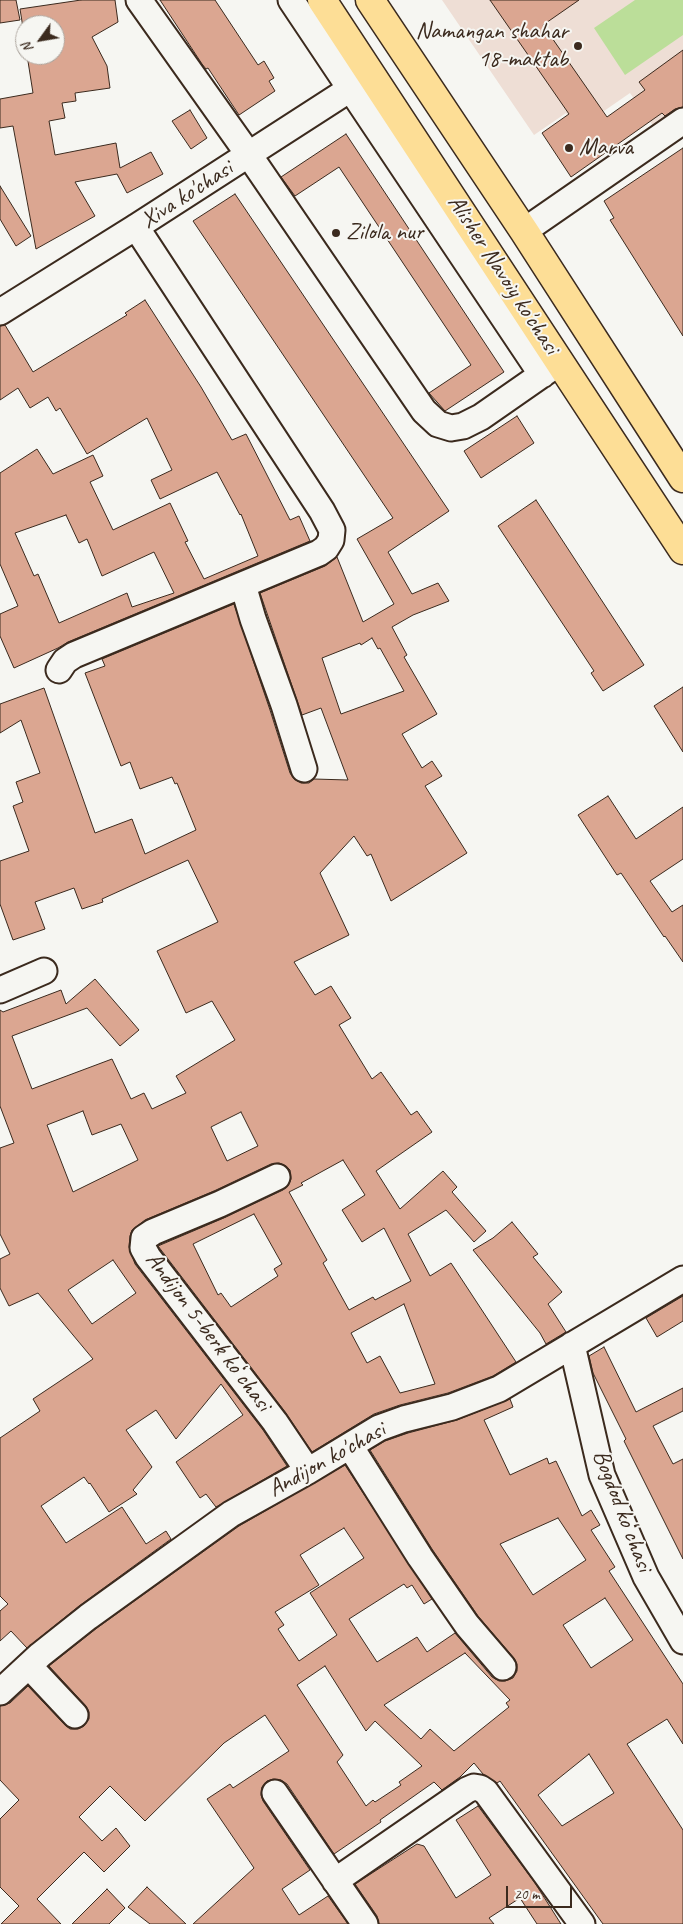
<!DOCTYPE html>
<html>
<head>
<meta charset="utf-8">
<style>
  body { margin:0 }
  #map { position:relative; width:683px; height:1924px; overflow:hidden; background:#f6f6f2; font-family:Caveat,sans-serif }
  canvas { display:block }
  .north { position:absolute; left:15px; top:15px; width:50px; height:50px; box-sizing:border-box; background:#f6f6f2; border:1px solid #aba49d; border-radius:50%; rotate:238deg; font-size:14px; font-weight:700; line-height:20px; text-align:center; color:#3b2a1e }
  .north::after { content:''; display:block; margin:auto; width:18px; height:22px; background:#3b2a1e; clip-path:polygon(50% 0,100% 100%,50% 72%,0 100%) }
  .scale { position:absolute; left:506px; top:1886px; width:66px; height:22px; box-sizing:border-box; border:2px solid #3b2a1e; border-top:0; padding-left:6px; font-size:15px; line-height:18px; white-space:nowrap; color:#3b2a1e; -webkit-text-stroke:4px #f6f6f2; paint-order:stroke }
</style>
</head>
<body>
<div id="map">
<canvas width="683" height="1924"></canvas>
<div class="north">N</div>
<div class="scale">20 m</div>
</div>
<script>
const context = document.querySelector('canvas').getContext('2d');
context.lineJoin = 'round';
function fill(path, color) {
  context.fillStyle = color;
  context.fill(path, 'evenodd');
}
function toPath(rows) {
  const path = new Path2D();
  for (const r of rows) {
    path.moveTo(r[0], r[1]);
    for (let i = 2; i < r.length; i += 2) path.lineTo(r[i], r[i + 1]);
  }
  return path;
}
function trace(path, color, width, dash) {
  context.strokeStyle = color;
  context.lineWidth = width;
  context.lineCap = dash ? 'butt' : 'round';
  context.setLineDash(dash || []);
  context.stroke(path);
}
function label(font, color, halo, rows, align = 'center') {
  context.font = font + ' Caveat,sans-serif';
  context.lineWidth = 4;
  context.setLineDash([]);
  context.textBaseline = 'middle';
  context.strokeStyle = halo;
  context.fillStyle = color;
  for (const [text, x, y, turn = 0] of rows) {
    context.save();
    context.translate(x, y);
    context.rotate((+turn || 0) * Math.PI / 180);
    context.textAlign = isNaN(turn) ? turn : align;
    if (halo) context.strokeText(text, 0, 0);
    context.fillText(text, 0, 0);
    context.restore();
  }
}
fill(toPath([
  [442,0,683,0,683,111,656,130,630,93,578,129,566,113,534,135]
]), '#eeded5');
fill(toPath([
  [635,0,683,0,683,35,625,75,594,28]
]), '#bbde99');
const building = toPath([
  [0,0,16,0,20,20,0,23,0,0],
  [81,0,115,0,118,22,92,37,107,66,110,88,75,93,76,101,62,103,65,118,49,121,55,155,116,143,120,168,151,152,163,174,127,193,117,174,75,182,95,216,36,249,13,126,0,128,0,99,33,93,27,55,55,55,55,25,25,25,25,40,20,9,81,0],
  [160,0,215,0,258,65,264,61,274,78,269,81,275,91,239,115,208,68,206,69,202,64,160,0],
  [490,0,579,0,543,25,607,117,645,90,639,82,683,50,683,107,675,109,665,116,662,113,571,177,542,133,569,114,490,0],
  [190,110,207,138,191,149,172,121,190,110],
  [346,134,504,372,445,411,429,393,471,365,339,167,295,196,281,177,346,134],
  [683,148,683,336,610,220,614,218,604,201,683,148],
  [0,186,31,236,16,246,0,219,0,186],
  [235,194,449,511,388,552,412,594,438,583,449,601,413,615,392,627,407,655,404,657,437,714,402,734,422,768,432,761,442,776,425,786,467,853,391,901,371,854,367,856,354,836,320,873,349,935,294,962,315,995,331,986,351,1018,339,1025,372,1079,381,1072,411,1115,417,1111,432,1132,376,1171,400,1209,443,1171,457,1187,452,1192,486,1231,474,1242,446,1210,408,1234,430,1276,451,1263,516,1362,493,1376,448,1393,400,1405,374,1414,312,1452,286,1413,158,1246,226,1217,283,1190,288,1186,291,1179,290,1170,286,1166,279,1163,271,1164,214,1191,145,1220,132,1230,130,1236,129,1247,135,1264,263,1430,287,1466,216,1507,206,1494,200,1498,176,1462,243,1415,221,1384,176,1439,156,1410,126,1430,152,1467,133,1490,137,1494,109,1512,90,1483,89,1484,84,1477,41,1506,66,1543,122,1507,146,1544,166,1531,171,1539,79,1606,27,1648,11,1631,0,1641,0,1611,8,1604,0,1596,0,1438,40,1411,33,1399,93,1359,38,1293,9,1306,0,1288,0,1259,10,1254,0,1234,0,1148,14,1143,0,1106,0,1010,3,1012,61,990,66,1004,95,979,139,1030,120,1046,87,1008,12,1036,32,1089,112,1059,131,1099,144,1093,152,1109,186,1093,176,1076,235,1040,212,1001,186,1013,157,951,218,922,188,860,102,899,103,902,82,909,74,888,35,902,45,929,13,940,0,904,0,861,29,851,13,806,23,802,16,782,40,773,21,720,0,733,0,704,44,688,95,833,132,819,145,854,196,830,177,783,175,784,172,777,140,789,130,762,121,766,85,673,105,666,102,659,234,604,270,710,290,773,294,779,301,783,309,783,314,779,348,780,321,708,302,715,260,593,325,566,337,557,363,622,394,604,357,539,393,518,193,221,235,194],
  [372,638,378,649,380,648,404,691,341,714,322,658,360,643,361,645,372,638],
  [83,1111,92,1135,121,1124,138,1160,73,1192,47,1125,83,1111],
  [241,1112,258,1146,227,1161,211,1127,241,1112],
  [343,1160,365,1195,342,1210,362,1242,384,1228,411,1281,375,1300,373,1297,349,1310,323,1263,327,1260,289,1192,303,1185,301,1183,343,1160],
  [254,1214,282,1264,274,1269,278,1276,231,1307,221,1293,218,1295,193,1244,254,1214],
  [113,1260,136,1293,92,1324,68,1290,113,1260],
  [404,1304,435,1384,400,1393,380,1356,367,1363,351,1333,404,1304],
  [145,300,201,387,232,440,246,434,290,520,299,516,310,541,68,642,58,648,14,668,0,636,0,614,18,606,0,564,0,473,37,449,53,474,93,455,103,476,90,482,113,530,170,503,188,541,185,542,204,579,258,556,241,514,240,515,217,472,160,499,151,480,172,470,147,418,87,454,60,408,56,411,48,397,30,408,18,388,0,400,0,326,5,325,33,372,127,315,125,313,145,300],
  [66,515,79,543,87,539,102,576,154,552,174,593,132,607,127,593,59,623,38,574,34,576,15,533,66,515],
  [517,416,534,443,481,478,464,451,517,416],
  [536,500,644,665,603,691,591,673,594,671,498,526,536,500],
  [683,687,683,752,654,706,683,687],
  [608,796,636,839,683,807,683,859,650,881,672,912,683,905,683,962,665,936,664,937,621,873,617,875,578,815,608,796],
  [512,1222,538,1254,533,1257,562,1292,548,1304,566,1332,546,1344,540,1333,473,1250,493,1238,512,1222],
  [683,1296,683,1321,657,1337,646,1318,683,1296],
  [604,1347,636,1412,683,1388,683,1411,653,1426,673,1464,683,1459,683,1559,624,1441,626,1439,593,1373,589,1356,604,1347],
  [510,1399,513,1407,484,1420,510,1475,547,1458,549,1464,556,1461,582,1516,591,1510,600,1525,591,1530,615,1567,609,1571,683,1684,683,1744,667,1719,627,1744,683,1830,683,1924,603,1924,500,1781,497,1783,483,1774,474,1763,460,1777,442,1790,434,1782,380,1820,381,1822,334,1854,287,1784,281,1780,273,1779,267,1781,262,1787,261,1795,263,1801,310,1870,282,1889,299,1915,328,1896,348,1924,193,1924,254,1868,207,1799,230,1784,233,1788,289,1751,265,1715,224,1743,145,1821,110,1786,79,1817,102,1841,116,1828,130,1846,104,1872,84,1852,37,1899,61,1924,1,1924,19,1906,0,1887,0,1819,19,1800,0,1780,0,1706,10,1703,28,1686,65,1725,70,1729,78,1729,84,1726,89,1719,89,1712,86,1706,49,1666,97,1628,239,1526,345,1465,432,1599,424,1604,412,1585,407,1588,404,1584,349,1619,377,1662,417,1637,427,1652,455,1633,492,1677,499,1681,505,1681,513,1678,517,1671,517,1664,514,1658,478,1616,432,1549,370,1450,385,1441,408,1433,457,1420,510,1399],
  [558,1518,586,1560,533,1595,500,1544,558,1518],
  [344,1528,364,1558,310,1593,337,1635,299,1661,278,1629,284,1625,275,1612,319,1585,300,1555,344,1528],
  [605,1598,633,1640,591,1668,563,1625,605,1598],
  [465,1653,510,1700,506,1703,509,1707,454,1751,430,1729,421,1739,384,1705,465,1653],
  [325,1666,366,1731,375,1721,422,1766,399,1782,401,1785,375,1802,373,1800,366,1806,337,1762,343,1755,297,1685,325,1666],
  [589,1754,614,1793,562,1826,538,1795,589,1754],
  [478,1806,535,1883,561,1924,537,1924,520,1898,489,1918,494,1924,379,1924,377,1916,355,1884,417,1844,424,1846,456,1898,491,1875,456,1820,478,1806],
  [147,1887,186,1924,150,1924,128,1907,147,1887],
  [107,1889,125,1908,109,1924,72,1924,107,1889]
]);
fill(building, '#dba691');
trace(building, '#3b2a1e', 1);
const minor = toPath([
  [139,0,249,155,424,411,438,424,451,428,463,426,481,417,560,362],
  [291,0,542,375],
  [524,231,683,121],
  [0,312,136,227,364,80],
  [243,585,253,619,284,705,304,769],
  [59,670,65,661,74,655,319,553,326,548,331,540,332,530,322,511,136,227],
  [0,990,44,971],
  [277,1177,220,1204,153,1232,144,1238,143,1248,148,1257,275,1422,308,1471],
  [572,1345,602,1475,646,1577,683,1641],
  [350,1446,420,1557,467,1625,503,1667],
  [29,1666,75,1715],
  [0,1692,40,1655,88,1617,231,1514,308,1471,379,1428,404,1419,452,1407,499,1389,683,1279],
  [275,1793,365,1924],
  [335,1881,467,1790,474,1787,480,1788,486,1792,582,1924]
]);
const major = toPath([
  [322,0,683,550],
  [370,0,524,231,683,478]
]);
trace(minor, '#3b2a1e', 29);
trace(major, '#3b2a1e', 31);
trace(minor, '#f6f6f2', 25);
trace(major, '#fdde96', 28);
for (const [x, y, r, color] of [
  [578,46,5,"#3b2a1e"],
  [569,148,5,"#3b2a1e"],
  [336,233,5,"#3b2a1e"]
]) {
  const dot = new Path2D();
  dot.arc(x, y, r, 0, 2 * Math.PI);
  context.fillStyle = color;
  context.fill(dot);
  trace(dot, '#f6f6f2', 2);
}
label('24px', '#3b2a1e', '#f6f6f2', [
  ["Namangan shahar",568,32,"right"],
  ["18-maktab",568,60,"right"],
  ["Marva",579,148],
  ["Zilola nur",346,233]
], 'left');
label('24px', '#3b2a1e', '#f6f6f2', [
  ["Xiva ko'chasi",187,195,-33],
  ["Alisher Navoiy ko'chasi",503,275,57],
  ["Аndijon 5-berk koʻchasi",208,1332,53],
  ["Andijon ko'chasi",327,1460,-29],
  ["Bogdod koʻchasi",622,1511,69]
]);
</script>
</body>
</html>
